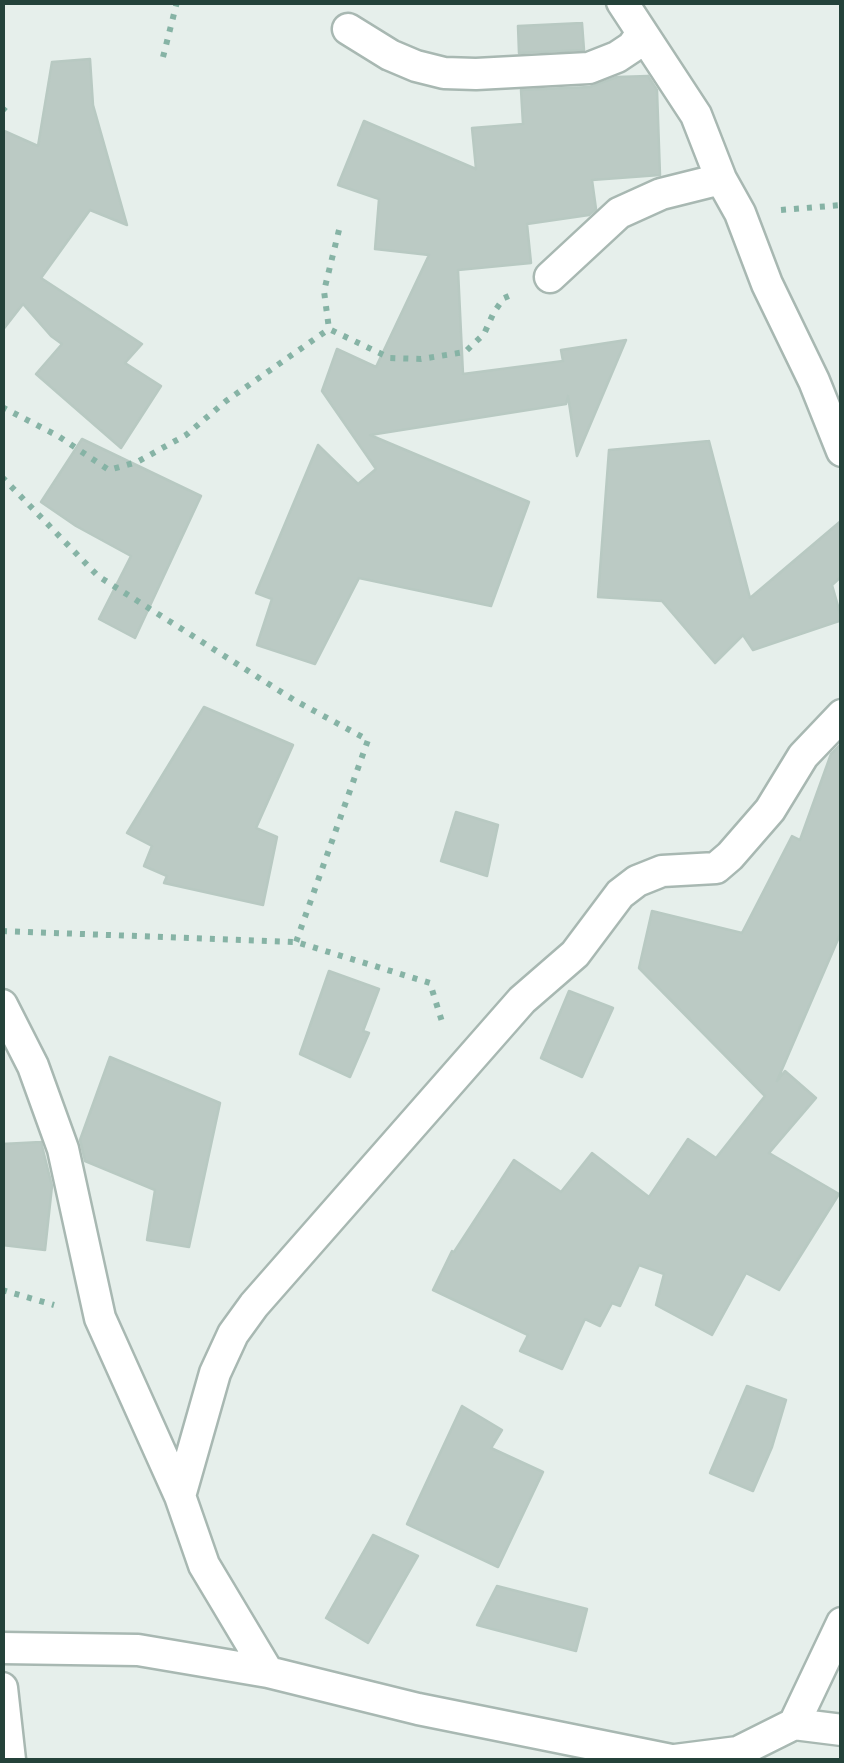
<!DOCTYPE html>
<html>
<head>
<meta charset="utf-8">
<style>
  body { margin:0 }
  #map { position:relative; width:844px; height:1763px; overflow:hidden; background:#e6efeb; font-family:Inter,sans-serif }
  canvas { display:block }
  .frame { position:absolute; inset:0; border:5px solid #24423a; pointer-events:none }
</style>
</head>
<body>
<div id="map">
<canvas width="844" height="1763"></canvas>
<div class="frame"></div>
</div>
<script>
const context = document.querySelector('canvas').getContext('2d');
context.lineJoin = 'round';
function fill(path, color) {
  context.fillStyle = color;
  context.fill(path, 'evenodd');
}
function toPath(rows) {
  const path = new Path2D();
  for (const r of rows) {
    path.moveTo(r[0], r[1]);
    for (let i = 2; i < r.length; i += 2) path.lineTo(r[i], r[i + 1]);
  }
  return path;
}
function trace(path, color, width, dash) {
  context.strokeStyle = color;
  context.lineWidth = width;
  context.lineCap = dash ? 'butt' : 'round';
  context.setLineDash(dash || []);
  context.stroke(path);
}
const building = toPath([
  [582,23,584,50,519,53,518,26,582,23],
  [90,59,93,105,127,225,90,210,41,278,142,344,125,363,161,386,121,448,36,374,62,344,51,336,23,304,2,331,2,130,38,146,52,62,90,59],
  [648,76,657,90,660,175,592,180,596,209,589,215,527,224,531,263,458,270,463,374,563,361,561,350,626,340,577,456,568,396,566,404,370,435,529,502,491,606,359,578,315,664,257,645,272,599,256,593,318,445,358,484,376,469,322,391,337,349,376,367,429,255,375,249,379,199,338,185,364,121,476,169,472,128,523,124,521,90,590,87,617,77,648,76],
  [82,439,201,496,135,638,99,619,131,556,76,526,41,502,82,439],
  [709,441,750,598,842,520,842,576,832,585,842,620,753,650,743,635,715,663,662,601,598,597,609,450,709,441],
  [204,707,293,745,256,828,277,837,263,905,164,883,167,876,144,866,152,846,127,833,204,707],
  [842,743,842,930,777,1081,785,1071,816,1098,769,1153,839,1194,779,1290,746,1273,712,1335,656,1305,664,1274,639,1265,620,1306,612,1303,600,1326,585,1319,562,1369,520,1351,528,1335,433,1290,452,1251,454,1252,514,1160,561,1192,592,1153,649,1197,688,1139,716,1158,765,1096,639,968,652,911,742,933,792,836,800,840,831,754,842,743],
  [456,812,498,825,487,876,441,861,456,812],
  [329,971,379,989,363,1031,369,1033,350,1077,300,1054,329,971],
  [569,991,613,1008,582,1077,541,1058,569,991],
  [110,1057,220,1103,189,1247,147,1240,155,1190,85,1161,80,1140,110,1057],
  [41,1142,52,1186,45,1250,2,1245,2,1144,41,1142],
  [747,1386,786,1400,772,1447,753,1491,710,1473,747,1386],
  [462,1406,502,1430,491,1448,543,1472,498,1567,407,1524,462,1406],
  [373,1535,418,1556,368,1643,326,1618,373,1535],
  [497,1586,587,1609,576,1651,477,1625,497,1586]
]);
fill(building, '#bbcac4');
trace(building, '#b8c9c2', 2.5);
const minor = toPath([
  [622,2,696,115,721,179,740,213,767,284,814,381,842,451],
  [348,29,390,55,416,66,444,73,476,74,589,68,617,57,632,47,642,33],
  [550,277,619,213,661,194,721,179],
  [2,1005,33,1066,63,1149,100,1318,180,1496,204,1565,268,1672],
  [180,1496,215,1373,233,1334,254,1305,522,1000,575,954,620,894,637,881,662,871,716,868,730,856,770,810,803,756,842,715],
  [2,1648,138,1650,268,1672,418,1709,671,1760],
  [2,1688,10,1760],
  [794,1724,842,1730],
  [675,1760,738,1752,794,1724,842,1623]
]);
trace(minor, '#a8b8b2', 35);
trace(toPath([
  [163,57,177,2],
  [2,108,9,114],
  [781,210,842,205],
  [339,230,324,291,329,329,390,358,421,359,465,352,484,334,494,312,504,298,516,293],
  [2,407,58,436,109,470,137,462,186,435,226,401,329,329],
  [2,477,98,576,294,700,368,740,296,942],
  [2,931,296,942,430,983,443,1025],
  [2,1290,54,1305]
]), '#86b3a5', 6, [5, 8]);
trace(minor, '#fff', 30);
</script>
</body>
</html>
